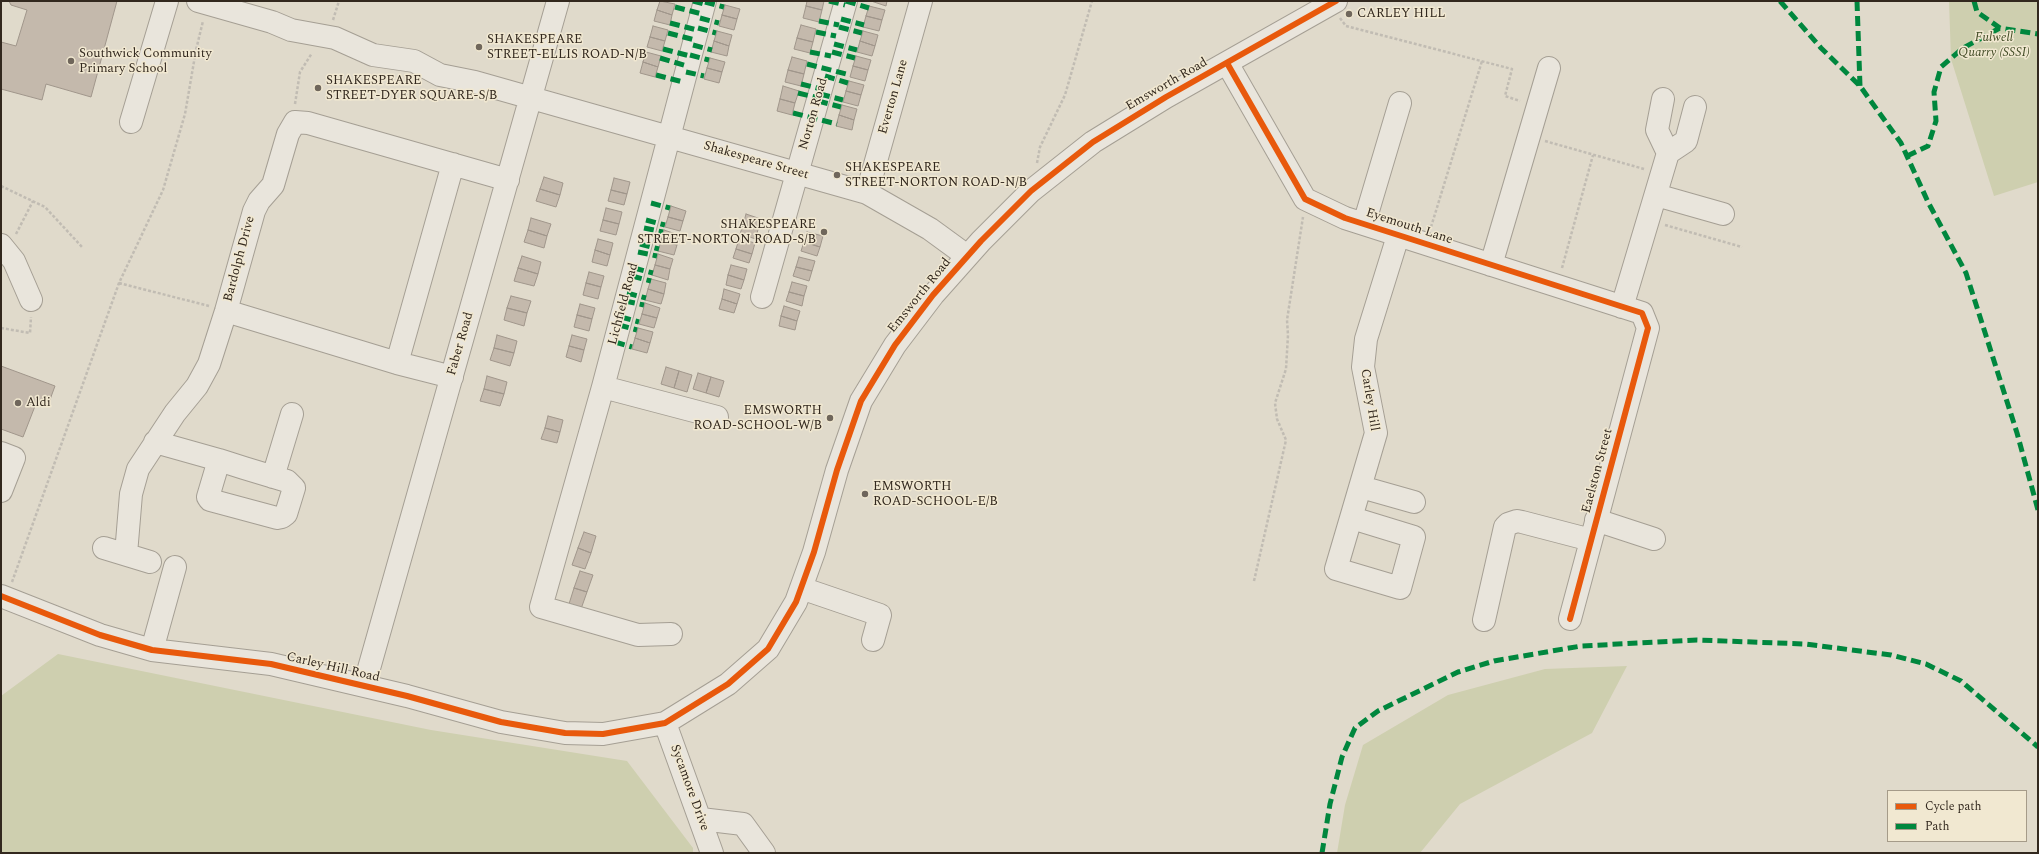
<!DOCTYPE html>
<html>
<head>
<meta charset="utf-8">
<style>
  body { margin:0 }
  #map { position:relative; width:2039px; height:854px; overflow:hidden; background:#e0dacb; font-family:Spectral,serif }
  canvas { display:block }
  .frame { position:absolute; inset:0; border:2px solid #32281e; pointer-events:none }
  .legend { position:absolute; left:1887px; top:790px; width:140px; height:52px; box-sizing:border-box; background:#f1e8d1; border:1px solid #a59b89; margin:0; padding:5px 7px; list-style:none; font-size:12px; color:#32281e }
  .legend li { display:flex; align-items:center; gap:8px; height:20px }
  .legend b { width:20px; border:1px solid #a59b89 }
</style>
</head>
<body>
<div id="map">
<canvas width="2039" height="854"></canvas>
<div class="frame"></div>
<ul class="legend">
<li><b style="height:5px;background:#e8590c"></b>Cycle path</li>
<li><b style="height:5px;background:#00873e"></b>Path</li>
</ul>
</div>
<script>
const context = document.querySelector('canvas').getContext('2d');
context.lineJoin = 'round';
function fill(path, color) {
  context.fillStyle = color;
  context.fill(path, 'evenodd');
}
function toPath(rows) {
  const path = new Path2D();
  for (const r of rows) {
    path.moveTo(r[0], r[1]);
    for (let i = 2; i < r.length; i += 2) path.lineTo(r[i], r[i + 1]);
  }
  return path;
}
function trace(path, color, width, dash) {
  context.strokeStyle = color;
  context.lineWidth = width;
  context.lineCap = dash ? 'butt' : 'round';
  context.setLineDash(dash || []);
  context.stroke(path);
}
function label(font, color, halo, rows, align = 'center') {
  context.font = font + ' Spectral,serif';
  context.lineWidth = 3;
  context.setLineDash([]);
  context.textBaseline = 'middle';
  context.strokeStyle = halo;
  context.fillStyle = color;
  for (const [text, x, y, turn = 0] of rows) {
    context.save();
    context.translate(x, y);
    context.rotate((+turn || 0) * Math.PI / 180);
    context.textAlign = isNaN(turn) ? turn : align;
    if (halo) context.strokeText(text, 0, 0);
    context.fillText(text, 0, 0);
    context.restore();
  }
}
fill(toPath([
  [1949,1,2038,1,2038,182,1994,196,1951,59],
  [58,654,431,730,627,761,693,848,693,853,1,853,1,696],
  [1627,666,1592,733,1460,804,1420,853,1337,853,1345,805,1363,745,1448,695,1545,669]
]), '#cecfaf');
const building = toPath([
  [9,1,117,1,91,97,46,84,42,100,1,89,1,42,16,46,27,10,11,5,9,1],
  [660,1,675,4,672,15,657,10,660,1],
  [807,1,824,1,822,10,806,6,807,1],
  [871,1,887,1,886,6,871,1],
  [725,5,740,9,737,19,722,15,725,5],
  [806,6,822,10,819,22,803,18,806,6],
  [869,6,885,10,882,20,866,16,869,6],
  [657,10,672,15,670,25,654,21,657,10],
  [722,15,737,19,734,30,719,26,722,15],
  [866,16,882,20,879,31,863,27,866,16],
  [801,25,816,29,813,42,797,38,801,25],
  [653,26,668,30,665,41,650,37,653,26],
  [717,31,732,35,729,46,714,41,717,31],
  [863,31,878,35,875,46,860,41,863,31],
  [650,37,665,41,662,51,647,47,650,37],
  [797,38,813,42,810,53,794,49,797,38],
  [714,41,729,46,727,56,711,52,714,41],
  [860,41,875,46,872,56,857,52,860,41],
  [646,52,661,56,658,67,643,62,646,52],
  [856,56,871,60,868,70,853,66,856,56],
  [792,57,807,61,804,74,788,70,792,57],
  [710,58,725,62,722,72,707,68,710,58],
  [643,62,658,67,655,77,640,73,643,62],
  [853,66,868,70,865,81,850,77,853,66],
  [707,68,722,72,719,83,704,79,707,68],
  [788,70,804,74,801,86,785,82,788,70],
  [849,81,864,85,861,95,846,91,849,81],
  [783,86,799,91,795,103,780,99,783,86],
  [846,91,861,95,858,106,843,102,846,91],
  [780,99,795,103,792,115,777,111,780,99],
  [842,105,857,109,854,120,839,115,842,105],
  [839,115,854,120,852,130,836,126,839,115],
  [544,177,563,183,560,195,540,189,544,177],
  [614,178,630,182,627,194,611,190,614,178],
  [540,189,560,195,556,207,536,201,540,189],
  [611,190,627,194,624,205,608,201,611,190],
  [671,206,686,211,683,221,668,217,671,206],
  [606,208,622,212,619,224,603,220,606,208],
  [746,214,761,219,758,229,743,225,746,214],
  [668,217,683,221,680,231,665,227,668,217],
  [531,218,551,224,547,236,528,230,531,218],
  [603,220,619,224,616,235,600,231,603,220],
  [743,225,758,229,756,239,740,234,743,225],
  [528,230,547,236,544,248,524,242,528,230],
  [664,230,679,235,677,245,661,241,664,230],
  [807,232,823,236,820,247,804,242,807,232],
  [598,239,613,243,610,255,595,250,598,239],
  [739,239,755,243,752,254,736,249,739,239],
  [661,241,677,245,674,255,658,251,661,241],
  [804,242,820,247,817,256,801,251,804,242],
  [736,249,752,254,749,263,733,258,736,249],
  [595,250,610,255,607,266,592,262,595,250],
  [658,254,673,259,670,269,655,265,658,254],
  [522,256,541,262,538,274,518,268,522,256],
  [799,257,815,261,812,271,796,267,799,257],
  [655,265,670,269,668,280,652,275,655,265],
  [731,265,747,269,744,280,728,275,731,265],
  [796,267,812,271,809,281,793,276,796,267],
  [518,268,538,274,534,286,514,281,518,268],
  [589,272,604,276,601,287,586,283,589,272],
  [728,275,744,280,741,289,726,285,728,275],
  [651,279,666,283,664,294,648,289,651,279],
  [792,282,807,286,804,296,789,292,792,282],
  [586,283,601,287,598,299,583,295,586,283],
  [648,289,664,294,661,304,645,300,648,289],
  [724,289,740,294,737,304,722,299,724,289],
  [789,292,804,296,802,306,786,301,789,292],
  [511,296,531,301,527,313,507,308,511,296],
  [722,299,737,304,734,313,719,309,722,299],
  [645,303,660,308,657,318,642,314,645,303],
  [580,304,595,308,592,319,577,315,580,304],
  [784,306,800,311,797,321,781,316,784,306],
  [507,308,527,313,524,326,504,320,507,308],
  [642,314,657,318,654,328,639,324,642,314],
  [577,315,592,319,589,331,574,327,577,315],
  [781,316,797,321,795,330,779,326,781,316],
  [638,328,653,332,650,343,635,338,638,328],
  [497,335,517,341,514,353,494,348,497,335],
  [572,335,587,339,584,350,569,346,572,335],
  [635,338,650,343,647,353,632,349,635,338],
  [569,346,584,350,581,362,566,357,569,346],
  [494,348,514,353,510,366,490,360,494,348],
  [1,366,55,386,48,405,37,401,23,437,1,429,1,366],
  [666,367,679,371,674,388,661,384,666,367],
  [679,371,692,375,687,392,674,388,679,371],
  [698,373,711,377,706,393,693,389,698,373],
  [487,376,507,382,504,394,484,389,487,376],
  [711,377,724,381,719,397,706,393,711,377],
  [484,389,504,394,500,406,480,401,484,389],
  [548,416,563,420,560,432,545,428,548,416],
  [545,428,560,432,557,443,541,439,545,428],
  [584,532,596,536,591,553,578,548,584,532],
  [578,548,591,553,585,569,572,565,578,548],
  [580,571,593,575,587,592,574,588,580,571],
  [574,588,587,592,581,609,569,604,574,588]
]);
fill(building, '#c4b9ac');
trace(building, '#a0968b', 1);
const minor = toPath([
  [198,1,272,22,291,30,335,38,373,55,414,61,440,75,475,82,867,193,930,229,967,256],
  [1227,63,1305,199,1345,218,1642,313,1648,328,1570,619],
  [131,122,167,1],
  [1668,153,1686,141,1695,107],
  [867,193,921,1],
  [1656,195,1723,214],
  [1364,224,1400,103],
  [1,245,14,261,31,300],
  [1491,265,1549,68],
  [762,297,846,1],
  [1622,307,1668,153,1657,130,1663,99],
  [226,311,397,363,452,377],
  [397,363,453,164],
  [603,387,717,417],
  [155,442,219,460,244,468,287,481,294,488,286,514,282,517,277,518,210,500,208,497,219,460],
  [1,453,14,458,1,491],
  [273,477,292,414],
  [1361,487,1414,502],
  [1352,518,1414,537,1400,588,1336,569,1376,433,1363,367,1366,339,1398,236],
  [1596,520,1654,539],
  [104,548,150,562],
  [126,554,131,494,138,469,175,413,197,386,209,364,226,311,254,211,259,201,273,185,288,134,295,122,308,123,508,180],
  [801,588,880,615,873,640],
  [1,596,100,635,152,650,271,664,407,696,501,722,565,733,603,734,665,723,728,684,768,649,796,602,814,552,837,470,861,401,895,345,933,295,981,241,1031,191,1093,142,1166,97,1336,1],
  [1484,620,1505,527,1508,524,1517,521,1522,522,1591,540],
  [671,634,638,635,541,607,603,387,705,1],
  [152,650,175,567],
  [364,686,558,1],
  [665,723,712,853],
  [701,819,743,824,764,853]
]);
trace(minor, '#a59f94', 24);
trace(toPath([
  [1340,18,1346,26,1512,69,1505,96,1520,101],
  [333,20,339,1],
  [295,104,300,72,312,53],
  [1545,141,1644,169],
  [1037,163,1040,147,1065,95,1092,1],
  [1,186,45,207,83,248],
  [1665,225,1742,247],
  [1431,227,1482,61],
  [16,234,33,201],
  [1562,268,1593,155],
  [119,283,209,306],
  [1,328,30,333,31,317],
  [1254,581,1286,440,1277,419,1275,403,1286,369,1288,335,1287,320,1303,217],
  [12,582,119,283,163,190,185,114,196,50,203,21]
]), '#c1bcb3', 2.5, [3, 2]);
trace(minor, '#e9e5dc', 22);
trace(toPath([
  [693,1,704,4],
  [829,1,845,5],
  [846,1,869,8],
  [1780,1,1821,48,1860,86,1901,143,1928,202,1966,273,2017,433,2038,510],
  [1857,1,1860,86],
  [1974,1,1977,12,2000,28,2038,34],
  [705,2,724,7],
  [675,7,702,14],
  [700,18,719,23],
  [841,19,864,25],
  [819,21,839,25],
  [670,23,697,30],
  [839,27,862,33],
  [698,28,716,33],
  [816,32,836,36],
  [668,33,695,40],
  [834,44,857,50],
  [693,45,712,50],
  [663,49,690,56],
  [810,52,831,56],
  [832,52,855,58],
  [690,55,709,60],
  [660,58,687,66],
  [807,64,850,75],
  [686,72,704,76],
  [656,75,683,82],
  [825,76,848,83],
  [801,84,821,89],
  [798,93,819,98],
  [820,94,843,100],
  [818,101,841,107],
  [793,113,837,124],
  [1907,156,1928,146,1936,121,1934,92,1941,67,1963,48,2000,28],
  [651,203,670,208],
  [646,220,665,225],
  [644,228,663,232],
  [640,244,659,249],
  [638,252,657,256],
  [634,268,653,273],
  [632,276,651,281],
  [627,293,646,298],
  [625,301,644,305],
  [621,317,639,322],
  [619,325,637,330],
  [615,342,632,347],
  [1322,853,1330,804,1342,757,1355,728,1378,711,1458,672,1494,661,1581,646,1697,640,1805,644,1891,655,1926,664,1961,681,2038,747]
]), '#00873e', 5, [10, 5]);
trace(toPath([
  [1227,63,1305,199,1345,218,1642,313,1648,328,1570,619],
  [1,596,100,635,152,650,271,664,407,696,501,722,565,733,603,734,665,723,728,684,768,649,796,602,814,552,837,470,861,401,895,345,933,295,981,241,1031,191,1093,142,1166,97,1336,1]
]), '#e8590c', 6);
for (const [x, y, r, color] of [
  [1349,14,4,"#6f665b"],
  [479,47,4,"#6f665b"],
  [71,61,4,"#6f665b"],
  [318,88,4,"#6f665b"],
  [837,175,4,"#6f665b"],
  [824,232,4,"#6f665b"],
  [18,403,4,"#6f665b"],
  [830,418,4,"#6f665b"],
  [865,494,4,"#6f665b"]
]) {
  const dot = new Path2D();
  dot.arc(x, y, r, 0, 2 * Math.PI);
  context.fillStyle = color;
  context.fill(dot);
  trace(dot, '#f1e8d1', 1.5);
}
label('13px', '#32281e', '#f1e8d1', [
  ["CARLEY HILL",1357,14],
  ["SHAKESPEARE",487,40],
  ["STREET-ELLIS ROAD-N/B",487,55],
  ["Southwick Community",79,54],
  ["Primary School",79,69],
  ["SHAKESPEARE",326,81],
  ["STREET-DYER SQUARE-S/B",326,96],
  ["SHAKESPEARE",845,168],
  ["STREET-NORTON ROAD-N/B",845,183],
  ["SHAKESPEARE",816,225,"right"],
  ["STREET-NORTON ROAD-S/B",816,240,"right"],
  ["Aldi",26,403],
  ["EMSWORTH",822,411,"right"],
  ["ROAD-SCHOOL-W/B",822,426,"right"],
  ["EMSWORTH",873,487],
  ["ROAD-SCHOOL-E/B",873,502]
], 'left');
label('italic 13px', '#434d27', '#f1e8d1', [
  ["Fulwell",1994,38],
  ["Quarry (SSSI)",1994,53]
]);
label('13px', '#32281e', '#f1e8d1', [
  ["Emsworth Road",1167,85,-30],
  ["Everton Lane",894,97,-74],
  ["Norton Road",814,114,-74],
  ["Shakespeare Street",756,161,16],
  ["Eyemouth Lane",1409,227,18],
  ["Bardolph Drive",240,259,-75],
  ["Emsworth Road",920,296,-51],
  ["Lichfield Road",624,304,-75],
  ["Faber Road",461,344,-74],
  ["Carley Hill",1369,400,81],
  ["Eaelston Street",1598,471,-75],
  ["Carley Hill Road",333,668,13],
  ["Sycamore Drive",689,788,70]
]);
</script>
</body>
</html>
